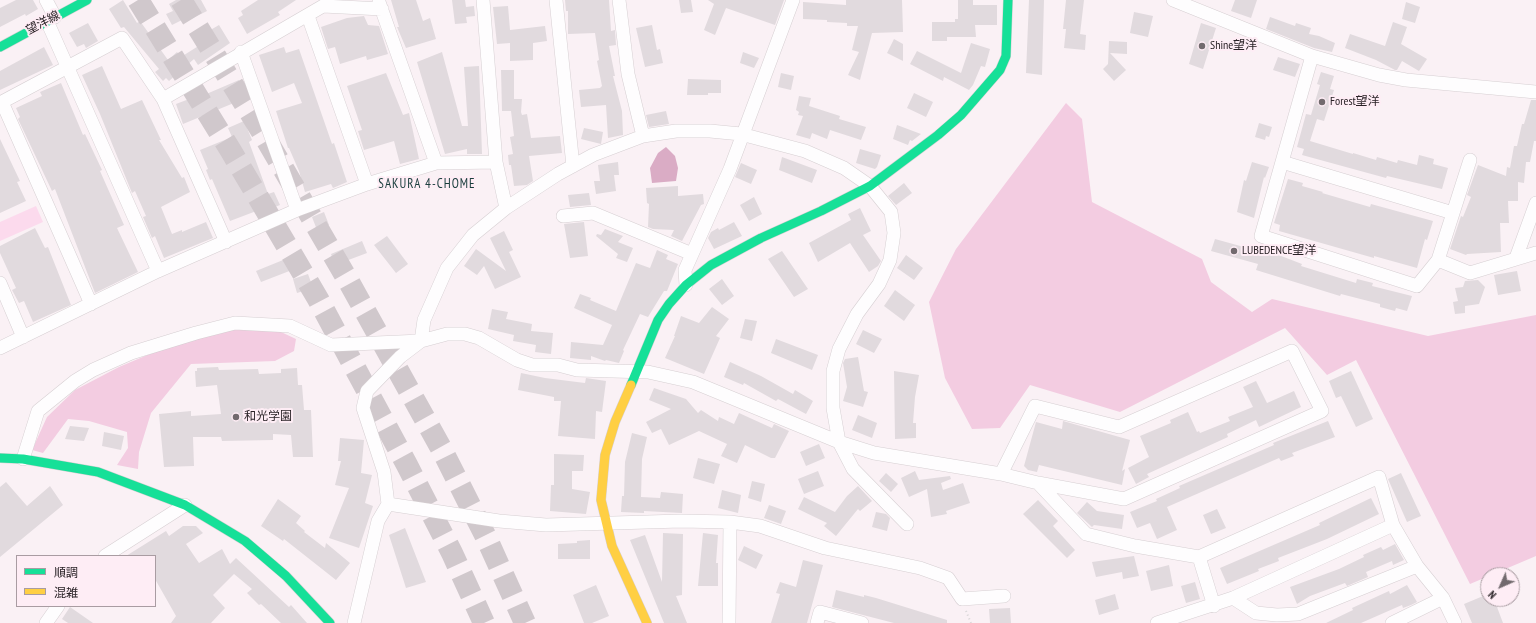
<!DOCTYPE html>
<html>
<head>
<meta charset="utf-8">
<style>
  body { margin:0 }
  #map { position:relative; width:1536px; height:623px; overflow:hidden; background:#faf1f5; font-family:"PT Sans Narrow","Noto Sans JP",sans-serif }
  canvas { display:block }
  .legend { position:absolute; left:16px; top:555px; width:140px; height:52px; box-sizing:border-box; background:#feedf5; border:1px solid #a99ca2; margin:0; padding:5px 7px; list-style:none; font-size:12px; color:#292226 }
  .legend li { display:flex; align-items:center; gap:8px; height:20px }
  .legend b { width:20px; border:1px solid #a99ca2 }
  .north { position:absolute; left:1480px; top:567px; width:40px; height:40px; box-sizing:border-box; background:#feedf5; border:1px solid #a99ca2; border-radius:50%; rotate:225deg; font-size:11px; font-weight:700; line-height:16px; text-align:center; color:#292226 }
  .north::after { content:''; display:block; margin:auto; width:14px; height:18px; background:#726a6e; clip-path:polygon(50% 0,100% 100%,50% 72%,0 100%) }
</style>
</head>
<body>
<div id="map">
<canvas width="1536" height="623"></canvas>
<ul class="legend">
<li><b style="height:5px;background:#16e098"></b>順調</li>
<li><b style="height:5px;background:#ffcf43"></b>混雑</li>
</ul>
<div class="north">N</div>
</div>
<script>
const context = document.querySelector('canvas').getContext('2d');
context.lineJoin = 'round';
function fill(path, color) {
  context.fillStyle = color;
  context.fill(path, 'evenodd');
}
function toPath(rows) {
  const path = new Path2D();
  for (const r of rows) {
    path.moveTo(r[0], r[1]);
    for (let i = 2; i < r.length; i += 2) path.lineTo(r[i], r[i + 1]);
  }
  return path;
}
function trace(path, color, width, dash) {
  context.strokeStyle = color;
  context.lineWidth = width;
  context.lineCap = dash ? 'butt' : 'round';
  context.setLineDash(dash || []);
  context.stroke(path);
}
function label(font, color, halo, rows, align = 'center') {
  context.font = font + ' "PT Sans Narrow","Noto Sans JP",sans-serif';
  context.lineWidth = 4;
  context.setLineDash([]);
  context.textBaseline = 'middle';
  context.strokeStyle = halo;
  context.fillStyle = color;
  for (const [text, x, y, turn = 0] of rows) {
    context.save();
    context.translate(x, y);
    context.rotate((+turn || 0) * Math.PI / 180);
    context.textAlign = isNaN(turn) ? turn : align;
    if (halo) context.strokeText(text, 0, 0);
    context.fillText(text, 0, 0);
    context.restore();
  }
}
fill(toPath([
  [36,206,43,222,0,241,0,222]
]), '#fcdaed');
fill(toPath([
  [1066,103,1082,119,1092,202,1202,259,1211,282,1252,312,1272,299,1428,336,1536,315,1536,556,1470,584,1356,360,1327,375,1285,328,1120,412,1030,385,1000,428,972,429,945,378,929,302,956,249],
  [241,328,281,332,296,339,294,351,275,361,191,364,151,413,139,452,138,469,117,465,128,448,127,432,89,421,68,419,43,453,32,450,47,417,75,390,119,367,164,348,211,334]
]), '#f3cce1');
fill(toPath([
  [666,147,675,156,678,168,676,181,652,183,650,168,658,153]
]), '#daacc5');
fill(toPath([
  [16,0,33,0,38,9,26,16,25,14,0,27,0,8],
  [123,0,137,23,140,21,168,60,177,52,181,57,211,38,207,32,219,25,230,43,198,65,194,59,169,81,166,78,163,81,155,72,159,69,124,27,121,28,109,9],
  [176,0,201,0,207,11,185,22,184,19,172,25,166,14,173,11,169,4],
  [258,0,296,0,278,12,280,15,247,34,238,18,243,15,241,11],
  [391,0,416,0,423,21,430,18,436,39,406,48,397,27,399,27],
  [452,0,465,0,466,7,474,6,475,16,466,17,467,23,455,24],
  [565,0,609,0,611,31,615,30,616,45,609,46,615,76,613,76,622,111,623,135,608,138,606,105,581,107,579,90,600,88,602,86,597,61,599,60,595,33,568,34,568,11,566,11],
  [679,0,691,0,693,12,681,13],
  [708,0,784,0,775,25,726,8,715,35,704,30,714,4],
  [846,0,902,0,903,32,872,33,860,80,848,75,859,52,852,50,858,26,847,26,847,23,827,22,827,20,803,19,803,2,846,5],
  [958,0,973,0,973,5,997,5,997,25,975,25,976,37,947,37,947,41,932,41,932,22,955,22,955,19,958,19],
  [1029,0,1044,0,1042,75,1026,73],
  [1066,0,1084,0,1080,34,1086,35,1085,50,1064,48,1066,29,1063,29],
  [1235,0,1257,0,1251,18,1231,11],
  [1406,2,1420,7,1415,23,1402,19],
  [508,6,510,30,545,26,547,41,533,43,533,60,510,61,510,43,497,44,493,7],
  [1134,12,1153,16,1148,37,1130,33],
  [364,16,368,25,379,26,388,54,367,60,366,56,340,64,335,47,328,49,321,27,347,18],
  [1270,17,1295,26,1296,23,1311,28,1309,34,1319,36,1335,43,1332,52,1314,48,1266,29],
  [1393,22,1407,27,1401,44,1427,59,1419,71,1402,61,1397,70,1395,70,1376,60,1345,48,1350,34,1385,46],
  [88,23,98,41,86,48,84,44,77,47,69,33],
  [1201,23,1216,28,1203,69,1189,64],
  [652,25,657,50,660,49,663,63,645,67,636,28],
  [894,39,903,44,903,61,887,53],
  [1109,41,1127,42,1127,54,1110,53,1126,70,1114,81,1103,69,1108,64],
  [971,43,990,49,985,67,981,66,973,85,969,90,944,77,943,81,910,64,917,51,961,73],
  [44,47,53,65,0,90,0,71],
  [284,47,286,53,299,49,332,144,334,143,347,182,333,188,331,184,305,192,299,171,289,148,288,148,276,111,302,103,294,83,272,92,259,55],
  [442,52,462,126,468,126,464,67,479,66,482,154,467,154,467,149,445,154,417,62],
  [743,52,759,58,754,68,740,63],
  [1278,57,1300,64,1295,77,1273,70],
  [102,66,121,109,142,100,161,140,159,140,182,178,184,177,190,192,161,207,172,234,182,230,182,232,206,222,213,238,164,258,155,236,152,238,143,217,146,216,135,191,132,193,100,114,82,75],
  [501,70,514,70,514,99,522,99,521,112,522,115,527,114,531,138,560,136,562,153,529,156,533,181,527,185,514,186,511,165,509,165,508,155,513,154,510,137,514,136,511,111,502,111],
  [1321,72,1334,76,1330,89,1334,90,1324,121,1317,119,1310,141,1353,154,1353,153,1376,160,1377,157,1397,163,1398,160,1417,165,1419,155,1434,159,1433,164,1448,168,1442,189,1387,176,1386,178,1302,155,1304,149,1297,147,1306,114,1311,115,1320,85,1317,84],
  [386,73,403,115,409,113,419,159,400,164,394,141,364,150,358,131,362,130,347,86],
  [781,73,794,76,791,90,778,87],
  [688,79,721,80,721,93,708,93,708,95,687,95],
  [239,80,246,98,183,124,176,104,197,96,197,98],
  [61,83,83,135,85,134,102,170,100,171,124,225,117,228,138,272,95,293,55,189,52,191,18,119,20,117,16,108,42,96,40,92],
  [914,93,933,102,926,117,907,108],
  [799,96,811,98,809,106,840,116,839,119,866,127,861,140,830,130,827,139,812,133,810,139,796,135,803,116,798,115,799,112,796,110],
  [1531,100,1536,100,1536,141,1534,141,1530,162,1526,162,1524,183,1518,182,1518,201,1508,201,1509,223,1500,223,1501,252,1467,254,1466,255,1450,249,1461,216,1463,217,1471,197,1467,195,1478,165,1506,176,1507,167,1510,168,1514,146,1517,146,1522,124,1524,124],
  [666,111,669,124,649,127,646,115],
  [244,121,252,140,249,142,268,194,274,192,280,205,260,213,259,210,230,221,212,179,210,180,206,170,208,169,200,150,232,137,228,128],
  [1259,123,1272,127,1269,137,1266,136,1265,140,1255,137],
  [897,125,921,134,912,141,910,140,908,145,893,139],
  [584,128,603,132,601,144,581,139],
  [0,139,20,181,17,182,26,201,0,213],
  [860,149,881,155,877,167,875,169,856,163],
  [782,157,817,170,812,183,779,170],
  [618,162,619,175,614,175,616,191,596,194,594,181,600,181,598,165],
  [1252,162,1269,167,1265,178,1264,177,1254,218,1237,212,1244,180,1246,181],
  [741,163,757,170,751,184,735,177],
  [1288,179,1303,183,1302,186,1323,192,1322,193,1370,207,1371,204,1433,221,1427,240,1425,239,1417,268,1374,256,1374,258,1279,231,1280,225,1274,223],
  [904,183,912,193,896,205,888,196],
  [678,186,678,196,703,194,704,204,701,205,682,241,671,236,674,230,653,229,648,227,649,204,647,203,646,188],
  [589,193,591,205,570,207,568,195],
  [754,197,762,214,749,221,740,205],
  [860,208,871,231,863,235,881,261,878,266,869,272,850,243,818,262,809,243,851,220,848,214],
  [324,212,329,225,317,230,312,217],
  [584,222,588,256,570,258,564,224],
  [734,222,742,236,714,249,708,238,711,232,718,228,719,230],
  [35,228,45,248,48,247,71,305,33,322,24,301,19,303,12,290,16,288,0,253,0,246],
  [605,229,623,236,618,242,633,248,627,262,616,258,618,254,596,236,597,234,601,235],
  [504,231,513,250,509,252,521,277,495,289,484,266,477,275,464,266,476,249,506,271,490,238],
  [387,236,408,264,396,273,374,245],
  [1215,239,1262,252,1263,249,1302,264,1301,266,1356,283,1357,279,1373,283,1372,286,1412,296,1407,311,1396,308,1395,311,1380,307,1380,304,1341,294,1340,296,1256,270,1258,264,1211,251],
  [362,241,367,253,335,265,331,254],
  [657,250,668,255,666,259,678,264,667,291,664,291,648,317,640,314,623,350,624,351,619,363,606,360,605,361,591,356,591,360,570,358,571,342,603,345,612,325,574,308,580,294,591,298,590,300,616,311,636,263,650,268],
  [782,251,808,289,794,297,768,259],
  [906,255,923,268,914,280,897,268],
  [288,258,292,270,261,282,256,271],
  [1517,271,1521,291,1498,295,1494,275],
  [308,274,313,288,297,293,293,279],
  [722,279,734,296,722,305,709,289],
  [1478,280,1485,287,1479,304,1465,306,1465,313,1455,314,1453,302,1458,301,1455,288,1463,287,1465,281],
  [895,290,915,305,904,321,884,306],
  [712,307,729,319,716,336,720,338,704,374,665,358,675,336,674,336,681,316,699,323],
  [492,309,508,312,506,319,532,324,531,331,553,333,551,354,535,352,536,345,513,341,514,335,488,329],
  [745,319,757,321,752,341,740,338],
  [863,330,882,339,874,353,856,344],
  [776,339,818,355,812,370,771,353],
  [858,357,864,391,868,392,863,407,843,401,847,387,843,363,845,359],
  [730,362,761,376,793,394,795,390,813,401,806,414,778,399,776,401,744,383,743,385,724,377],
  [218,367,219,370,258,369,259,374,281,373,281,369,297,368,298,385,302,385,304,410,311,410,313,457,293,457,291,435,273,434,273,440,222,441,221,437,193,437,194,466,164,467,159,414,191,411,191,416,221,414,217,385,196,387,195,371,197,371,197,368],
  [894,371,919,375,915,397,913,423,916,423,916,438,895,439],
  [1351,371,1373,419,1356,427,1341,396,1336,398,1329,381],
  [521,373,545,378,585,383,586,378,606,381,602,412,596,411,595,439,558,436,561,401,554,401,554,397,518,390],
  [1256,381,1267,403,1294,391,1301,407,1259,427,1256,420,1227,434,1228,437,1147,474,1149,477,1136,484,1128,468,1149,457,1140,436,1171,423,1170,420,1188,412,1197,432,1199,431,1200,433,1230,421,1228,417,1253,407,1243,387],
  [654,388,686,399,698,413,701,410,718,421,719,417,734,424,739,413,772,428,774,424,789,431,775,458,771,458,745,445,737,463,721,456,727,444,699,431,669,445,661,429,652,433,646,422,671,409,649,400],
  [858,415,877,423,872,438,852,430],
  [1063,421,1130,440,1122,471,1125,469,1122,485,1039,465,1037,472,1028,470,1024,466,1036,422,1062,429],
  [1328,421,1335,437,1292,453,1294,456,1281,461,1279,458,1167,507,1177,530,1157,539,1150,523,1137,528,1130,512,1157,501,1156,499,1180,488,1179,486,1274,445,1273,443],
  [70,426,89,428,84,441,65,439],
  [104,432,124,436,121,450,102,446],
  [632,433,647,437,642,459,641,497,660,498,661,492,683,494,682,513,644,511,644,513,621,512,622,496,624,496,625,462],
  [340,438,364,440,361,473,372,475,365,503,373,506,359,548,329,538,349,488,335,485,341,461,338,461],
  [819,444,825,458,806,466,800,452],
  [554,454,584,455,583,471,572,471,572,489,590,492,586,514,550,511,551,485,554,485],
  [698,458,720,464,714,484,693,478],
  [818,471,824,486,804,494,798,479],
  [915,471,919,480,950,476,951,479,941,483,943,490,963,483,970,503,946,511,947,514,931,517,927,489,909,497,901,478],
  [886,473,898,484,891,492,879,481],
  [1401,473,1421,516,1407,522,1388,479],
  [752,481,765,484,761,502,748,498],
  [6,482,27,506,50,486,63,505,0,557,0,487],
  [858,486,872,501,860,511,858,509,836,536,824,526,827,523,798,509,804,497,835,512,847,496],
  [722,490,741,495,738,513,718,508],
  [1371,498,1379,514,1327,539,1278,558,1279,561,1258,569,1259,571,1227,584,1220,568,1320,525,1319,523],
  [278,499,301,516,296,523,305,531,304,532,325,548,326,543,350,563,336,580,284,539,283,541,261,526],
  [1038,500,1058,521,1053,526,1075,550,1067,558,1023,514],
  [1087,502,1097,511,1124,515,1122,529,1094,525,1092,527,1077,513],
  [769,505,786,511,781,524,764,518],
  [1217,509,1226,528,1211,534,1203,515],
  [876,512,886,514,890,518,887,531,872,527],
  [183,526,196,526,203,533,186,544,199,563,222,549,230,564,236,558,289,607,291,605,307,623,281,623,261,604,259,605,247,593,252,589,234,574,213,595,225,608,211,623,171,623,176,616,155,579,155,556,126,556,166,531,169,536],
  [405,528,426,582,406,588,389,535],
  [663,533,683,534,682,595,676,596,687,623,664,623,630,540,645,535,662,582],
  [703,533,718,535,716,563,718,563,718,586,698,586],
  [590,540,590,559,558,559,558,544,577,543,577,541],
  [1395,544,1404,560,1393,565,1392,561,1366,572,1368,577,1347,586,1345,583,1310,596,1297,604,1290,587,1339,569,1364,557,1363,555,1381,547,1383,550],
  [744,546,763,555,756,569,738,560],
  [1134,556,1139,576,1123,579,1122,572,1096,577,1092,562],
  [803,560,823,565,807,623,771,623,780,594,776,593,780,582,796,587],
  [1169,565,1173,586,1151,591,1146,571],
  [1195,582,1200,599,1186,603,1181,586],
  [596,585,609,616,592,623,584,623,573,595],
  [1407,585,1417,602,1411,605,1403,608,1402,605,1361,623,1326,623,1353,610,1352,608,1389,591,1390,594],
  [836,590,864,597,864,595,876,598,947,620,947,623,894,623,832,607],
  [1115,594,1119,609,1099,615,1095,600],
  [1488,594,1488,599,1494,599,1503,623,1472,623,1464,604],
  [70,607,93,623,68,623,62,619],
  [1010,608,1011,623,990,623,989,609]
]), '#e1dade');
trace(toPath([
  [138,0,231,151,318,299,407,465,452,553,484,623],
  [181,0,262,132,349,282,441,448,486,537,525,623]
]), '#d0c8cc', 22, [22, 11]);
const street = toPath([
  [46,0,55,17],
  [483,0,496,162,506,208],
  [556,0,573,166],
  [619,0,628,74,643,136],
  [1173,0,1312,56,1379,75,1406,80,1536,92],
  [379,2,436,163],
  [308,16,367,184],
  [47,21,158,271],
  [241,52,297,210],
  [1312,56,1261,236,1417,286,1438,260,1470,160],
  [163,99,323,6,382,9],
  [2,102,91,304],
  [0,103,122,38,163,99,226,242],
  [1282,162,1453,213],
  [563,216,593,213,692,254],
  [1516,258,1536,203],
  [1438,260,1470,273,1536,253],
  [0,283,23,337],
  [686,285,685,270,730,169,793,0],
  [0,348,158,271,297,210,367,184,436,163,496,162],
  [23,459,38,411,75,381,93,370,131,353,196,333,235,323,290,326,331,345,421,341,447,334,465,334,479,338,517,360,532,365,558,365,577,370,648,372,693,382,839,442,874,453,1001,474,1038,483,1124,499,1322,411,1292,351,1119,427,1035,406,1001,474],
  [1038,483,1086,534,1135,546,1199,557,1379,477,1393,525,1417,566,1443,598,1455,623],
  [388,504,499,521,546,525,681,521,730,522,760,526,825,548,920,568,948,578,962,599,1004,596],
  [105,556,185,505],
  [1199,557,1214,606],
  [1233,598,1256,613,1277,615,1298,614,1417,566],
  [46,623,58,606],
  [354,623,378,521,388,504,384,472,363,408,367,391,400,357,421,341,424,320,447,268,473,235,506,208,558,174,593,155,643,136,676,131,710,131,741,134,805,151,844,168,870,186,891,212,894,233,890,260,879,284,857,314,839,349,833,371,833,408,839,442,853,469,907,524],
  [729,623,730,522],
  [817,623,820,612,862,623],
  [1157,623,1233,598,1393,525],
  [1392,623,1443,598]
]);
const fast = toPath([
  [0,47,87,0],
  [631,385,658,320,669,304,686,285,711,265,761,238,821,211,870,186,938,135,961,115,1000,70,1006,56,1008,0],
  [0,458,23,459,98,472,185,505,245,541,286,576,330,623]
]);
const slow = toPath([
  [631,385,615,422,605,455,601,500,612,546,647,623]
]);
trace(street, '#d6cfd2', 14);
trace(fast, '#d6cfd2', 10);
trace(slow, '#d6cfd2', 10);
trace(toPath([
  [966,611,971,623]
]), '#d7d5d6', 2, [1, 3]);
trace(street, '#fefdfe', 13);
trace(fast, '#16e098', 9);
trace(slow, '#ffcf43', 9);
for (const [x, y, r, color] of [
  [1202,46,4,"#726a6e"],
  [1322,102,4,"#726a6e"],
  [1234,251,4,"#726a6e"],
  [236,417,4,"#726a6e"]
]) {
  const dot = new Path2D();
  dot.arc(x, y, r, 0, 2 * Math.PI);
  context.fillStyle = color;
  context.fill(dot);
  trace(dot, '#feedf5', 1.5);
}
label('12px', '#292226', '#feedf5', [
  ["望洋線",43,23,-28]
]);
label('12px', '#292226', '#feedf5', [
  ["Shine望洋",1210,46],
  ["Forest望洋",1330,102],
  ["LUBEDENCE望洋",1242,251],
  ["和光学園",244,417]
], 'left');
context.letterSpacing = '1px';
label('13px', '#1a3d3d', '#feedf5', [
  ["SAKURA 4-CHOME",427,184]
]);
context.letterSpacing = '0px';
</script>
</body>
</html>
